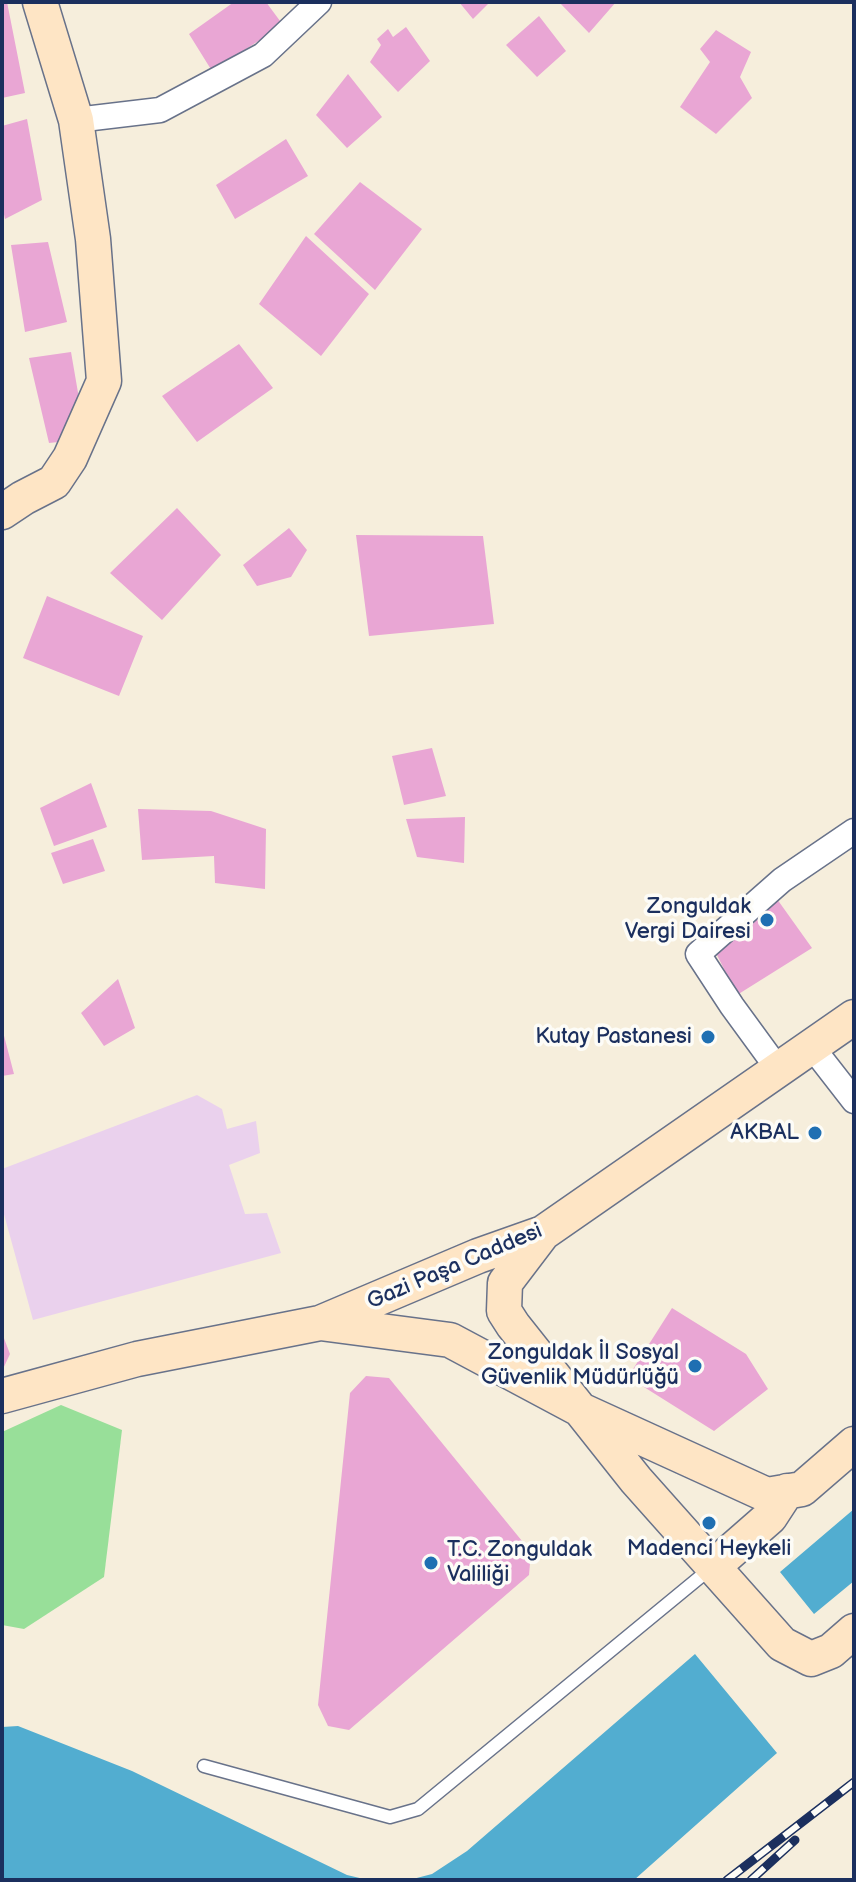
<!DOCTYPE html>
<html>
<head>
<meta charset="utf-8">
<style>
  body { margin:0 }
  #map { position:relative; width:856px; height:1882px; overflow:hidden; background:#f6eedc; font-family:"Balsamiq Sans",sans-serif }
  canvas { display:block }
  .frame { position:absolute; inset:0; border:4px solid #1b2f5e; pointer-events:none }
</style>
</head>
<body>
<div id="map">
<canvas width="856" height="1882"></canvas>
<div class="frame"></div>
</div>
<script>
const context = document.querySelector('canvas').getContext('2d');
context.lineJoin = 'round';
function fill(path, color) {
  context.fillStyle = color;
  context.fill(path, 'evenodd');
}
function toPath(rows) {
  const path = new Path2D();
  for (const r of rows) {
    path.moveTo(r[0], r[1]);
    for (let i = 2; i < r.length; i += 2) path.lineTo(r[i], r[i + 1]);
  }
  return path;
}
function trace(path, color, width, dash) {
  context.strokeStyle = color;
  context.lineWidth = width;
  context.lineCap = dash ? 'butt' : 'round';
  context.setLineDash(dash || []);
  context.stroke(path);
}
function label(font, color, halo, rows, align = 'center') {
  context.font = font + ' "Balsamiq Sans",sans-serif';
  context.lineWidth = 7;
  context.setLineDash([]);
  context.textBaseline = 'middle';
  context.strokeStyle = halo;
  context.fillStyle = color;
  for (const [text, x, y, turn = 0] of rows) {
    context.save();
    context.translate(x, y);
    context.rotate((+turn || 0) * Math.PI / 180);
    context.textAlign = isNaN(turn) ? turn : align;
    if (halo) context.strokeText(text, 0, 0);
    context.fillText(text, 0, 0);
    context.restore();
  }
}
fill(toPath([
  [197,1095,222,1109,227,1129,256,1121,260,1153,229,1165,245,1214,267,1213,281,1253,33,1320,2,1207,2,1169]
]), '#ead1ed');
fill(toPath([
  [61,1405,122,1430,104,1577,24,1629,2,1625,2,1432]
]), '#98df99');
fill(toPath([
  [854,1509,854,1581,814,1614,780,1572],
  [695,1654,777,1753,634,1880,409,1880,432,1874,467,1851],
  [18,1726,132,1771,347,1875,368,1880,2,1880,2,1727]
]), '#52add0');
fill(toPath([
  [2,2,7,2,25,93,2,98],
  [234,2,266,2,283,25,212,71,189,34],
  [459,2,490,2,473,19],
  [559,2,616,2,589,33],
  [539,16,566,51,537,77,506,45],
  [406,27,430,61,398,92,370,62,381,45,377,39,388,29,393,37],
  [716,30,751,52,740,77,752,98,716,134,680,107,710,62,700,49],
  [348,74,382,117,347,148,316,115],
  [27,119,42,200,5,219,2,205,2,126],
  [286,139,308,176,235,219,216,185],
  [360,182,422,229,375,290,314,234],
  [306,236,369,294,321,356,259,304],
  [48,242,67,322,25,332,11,245],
  [239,344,273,388,197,442,162,396],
  [71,352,86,439,49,443,29,358],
  [177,508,221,555,162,620,110,573],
  [289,528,307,550,291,577,257,586,243,565],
  [356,535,483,536,494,624,369,636],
  [47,596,143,636,119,696,23,658],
  [432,748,446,796,404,805,392,756],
  [91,783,107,827,54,846,40,808],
  [138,809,211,811,266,829,265,889,215,883,214,856,142,860],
  [465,817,464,863,417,857,406,819],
  [93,839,105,871,63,884,51,853],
  [772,892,812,948,737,995,713,947],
  [118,979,135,1028,104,1046,81,1013],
  [2,1028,14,1074,2,1076],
  [672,1308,746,1354,768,1389,714,1431,628,1377],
  [2,1333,10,1354,2,1371],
  [366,1376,389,1378,531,1552,529,1575,349,1730,328,1726,318,1705,350,1393]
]), '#e9a6d4');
const lane = toPath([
  [204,1766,390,1817,418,1809,711,1568]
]);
const street = toPath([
  [76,120,160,110,263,55,319,2],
  [812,1047,854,1101],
  [778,1069,732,1006,698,954,782,880,854,831]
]);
const secondary = toPath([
  [2,512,23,498,54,482,70,458,104,381,93,239,76,120,40,2],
  [543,1233,505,1283,504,1311,513,1325,636,1480,782,1644,811,1659,831,1651,854,1631],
  [320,1323,450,1340,583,1411,767,1495,802,1489,854,1444],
  [2,1396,137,1359,320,1323,478,1256,543,1233,854,1017],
  [714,1566,770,1517,787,1491]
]);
trace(lane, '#68728a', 15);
trace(street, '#68728a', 27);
trace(secondary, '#68728a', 37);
trace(lane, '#fff', 12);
trace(street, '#fff', 24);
trace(secondary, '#fee5c5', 34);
const rail = toPath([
  [727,1880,854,1782],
  [751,1880,795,1840]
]);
trace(rail, '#1b2f5e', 9);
trace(rail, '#fdfcf7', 6, [18]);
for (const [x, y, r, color] of [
  [767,920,8,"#1f6fb2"],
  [708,1037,8,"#1f6fb2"],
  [815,1133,8,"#1f6fb2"],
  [695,1366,8,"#1f6fb2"],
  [709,1523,8,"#1f6fb2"],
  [431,1563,8,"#1f6fb2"]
]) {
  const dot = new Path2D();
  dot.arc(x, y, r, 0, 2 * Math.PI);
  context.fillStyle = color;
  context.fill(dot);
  trace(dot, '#fdfcf7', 3);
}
label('22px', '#1b2f5e', '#fdfcf7', [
  ["Zonguldak",751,907],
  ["Vergi Dairesi",751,932],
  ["Kutay Pastanesi",692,1037],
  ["AKBAL",799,1133],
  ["Zonguldak İl Sosyal",679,1353],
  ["Güvenlik Müdürlüğü",679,1378],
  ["Madenci Heykeli",709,1549,"center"],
  ["T.C. Zonguldak",447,1550,"left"],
  ["Valiliği",447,1575,"left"]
], 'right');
label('22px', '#1b2f5e', '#fdfcf7', [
  ["Gazi Paşa Caddesi",455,1267,-23]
]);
</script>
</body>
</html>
